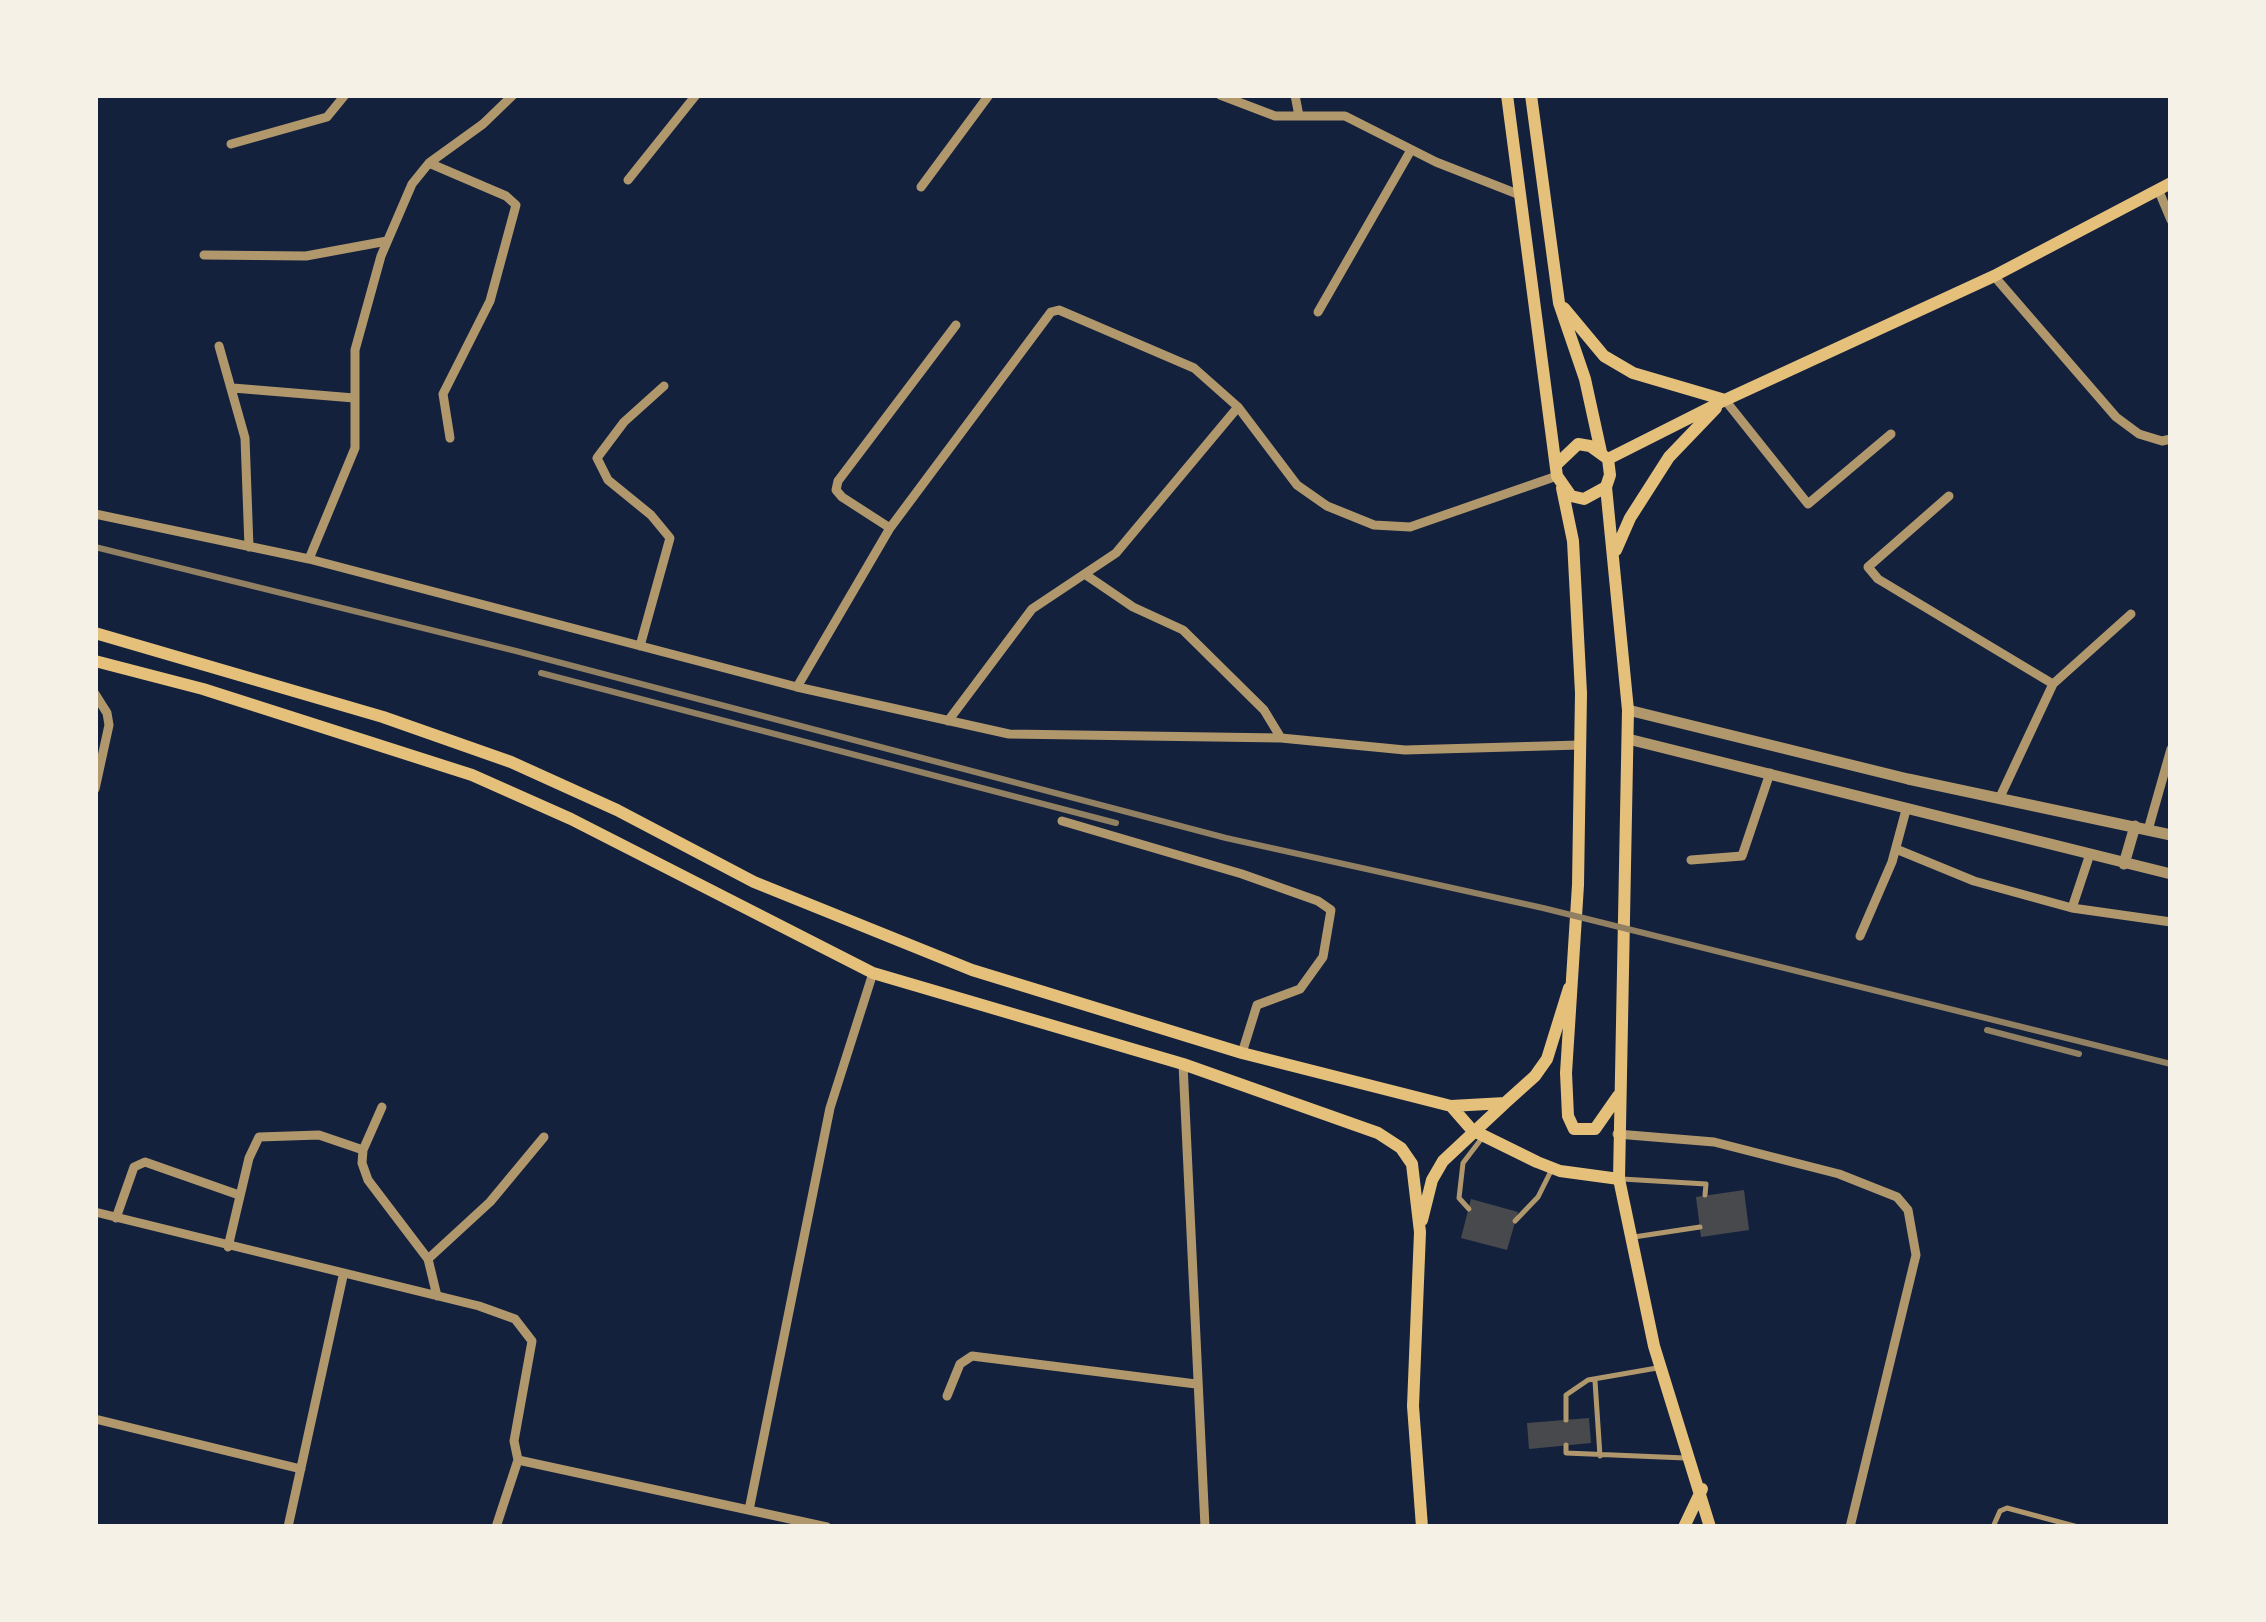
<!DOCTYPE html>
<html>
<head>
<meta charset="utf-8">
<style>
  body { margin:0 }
  #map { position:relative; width:2266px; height:1622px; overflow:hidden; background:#14213d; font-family:"Source Sans 3",sans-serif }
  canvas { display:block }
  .frame { position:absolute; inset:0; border:98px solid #f6f1e7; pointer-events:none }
</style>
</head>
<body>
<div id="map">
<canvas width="2266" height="1622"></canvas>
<div class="frame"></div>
</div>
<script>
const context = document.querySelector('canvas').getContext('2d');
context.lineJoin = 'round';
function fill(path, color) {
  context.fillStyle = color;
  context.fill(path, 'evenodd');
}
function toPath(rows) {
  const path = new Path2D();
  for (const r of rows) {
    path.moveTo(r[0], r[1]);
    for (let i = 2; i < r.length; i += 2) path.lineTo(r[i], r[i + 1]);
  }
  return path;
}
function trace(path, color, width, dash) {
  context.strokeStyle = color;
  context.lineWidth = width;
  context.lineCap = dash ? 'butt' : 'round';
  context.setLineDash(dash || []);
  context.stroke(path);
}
fill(toPath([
  [1744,1190,1749,1230,1701,1237,1696,1197],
  [1471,1199,1518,1212,1507,1250,1461,1238],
  [1589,1418,1591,1443,1529,1449,1527,1423]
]), '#48494c');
trace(toPath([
  [1622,1179,1706,1184,1705,1195],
  [1469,1209,1459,1198,1463,1163,1482,1138],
  [1515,1221,1538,1197,1551,1171],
  [1634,1237,1700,1227],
  [1595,1381,1600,1456],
  [1566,1420,1566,1395,1588,1380,1657,1368],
  [1566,1445,1566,1453,1685,1458],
  [1993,1527,2000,1511,2007,1508,2078,1527]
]), '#b1986c', 5);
trace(toPath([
  [1220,95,1275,116,1345,116,1436,162,1520,195],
  [1295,95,1299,116],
  [231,144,327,117,345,95],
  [429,163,506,196,516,205,490,301,443,394,450,438],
  [628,180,696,95],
  [921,187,989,95],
  [2158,189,2171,220],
  [204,255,306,256,387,241],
  [1994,276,2116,417,2139,434,2162,441,2171,439],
  [1318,312,1411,150],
  [956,325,838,481,836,490,842,497,890,528,1051,312,1059,310,1194,368,1238,407,1297,485,1327,506,1374,525,1410,527,1557,476],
  [219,346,245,438,249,547],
  [233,388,354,398],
  [1725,400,1808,504,1891,434],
  [1949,496,1868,567,1878,579,2053,684,2000,797],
  [95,514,309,559,797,687,1009,734,1281,738,1405,750,1580,745],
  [309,559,355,448,355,350,381,256,412,184,429,163,483,124,513,95],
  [1086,575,1133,607,1183,630,1264,710,1281,738],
  [640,646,670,538,651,515,608,480,597,458,624,422,664,386],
  [2053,684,2131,614],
  [797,687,890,528],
  [95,694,107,713,109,725,95,789],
  [948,721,1032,609,1116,553,1238,407],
  [1062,821,1242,874,1318,901,1331,910,1323,957,1300,989,1257,1005,1242,1053],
  [2148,830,2171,749],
  [1896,849,1974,881,2072,908,2171,922],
  [1691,860,1742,856,1770,773],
  [2072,908,2089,857],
  [1860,936,1892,862,1906,810],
  [1183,1064,1205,1527],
  [382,1107,363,1150,362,1163,368,1180,428,1259,437,1296],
  [1617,1134,1714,1142,1839,1174,1897,1197,1908,1210,1916,1255,1850,1527],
  [95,1212,479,1306,515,1319,532,1341,514,1441,518,1460,827,1527],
  [116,1218,134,1167,145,1162,239,1195],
  [228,1247,249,1158,259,1137,319,1135,363,1150],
  [428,1259,490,1202,544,1137],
  [947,1396,960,1364,972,1356,1196,1384],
  [95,1419,301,1469],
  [749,1510,830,1108,873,973],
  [288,1527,343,1276],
  [496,1527,518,1460]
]), '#b1986c', 9);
trace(toPath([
  [1628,710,1908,779,2171,835],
  [1628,739,2171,874],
  [2124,864,2135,826]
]), '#b1986c', 11);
trace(toPath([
  [1507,95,1557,476,1571,496,1584,499,1606,487,1610,475,1608,459,1590,446,1578,444,1558,463],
  [1531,95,1559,303,1585,379,1601,452],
  [1564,308,1604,356,1633,373,1725,400],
  [1608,459,1725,400,1994,276,2171,183],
  [1606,487,1628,710,1619,1179,1654,1346,1710,1527],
  [1562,488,1573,541,1581,693,1578,885,1566,1073,1568,1116,1574,1129,1595,1129,1618,1096],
  [1616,550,1630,518,1669,457,1716,408],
  [95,633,383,717,511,762,617,810,754,882,972,970,1242,1053,1451,1106,1505,1103,1535,1076,1547,1059,1569,988],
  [95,661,203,689,472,775,571,819,873,973,1183,1064,1378,1133,1401,1148,1412,1164,1420,1232,1413,1406,1422,1527],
  [1451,1106,1472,1130,1537,1162,1560,1171,1619,1179],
  [1422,1220,1432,1180,1443,1161,1505,1103],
  [1684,1527,1702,1489]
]), '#e5c07b', 12);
trace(toPath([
  [95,547,516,651,1226,838,1543,908,2171,1064],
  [541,673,1116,823],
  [1987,1030,2079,1054]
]), '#918062', 6);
</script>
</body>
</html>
